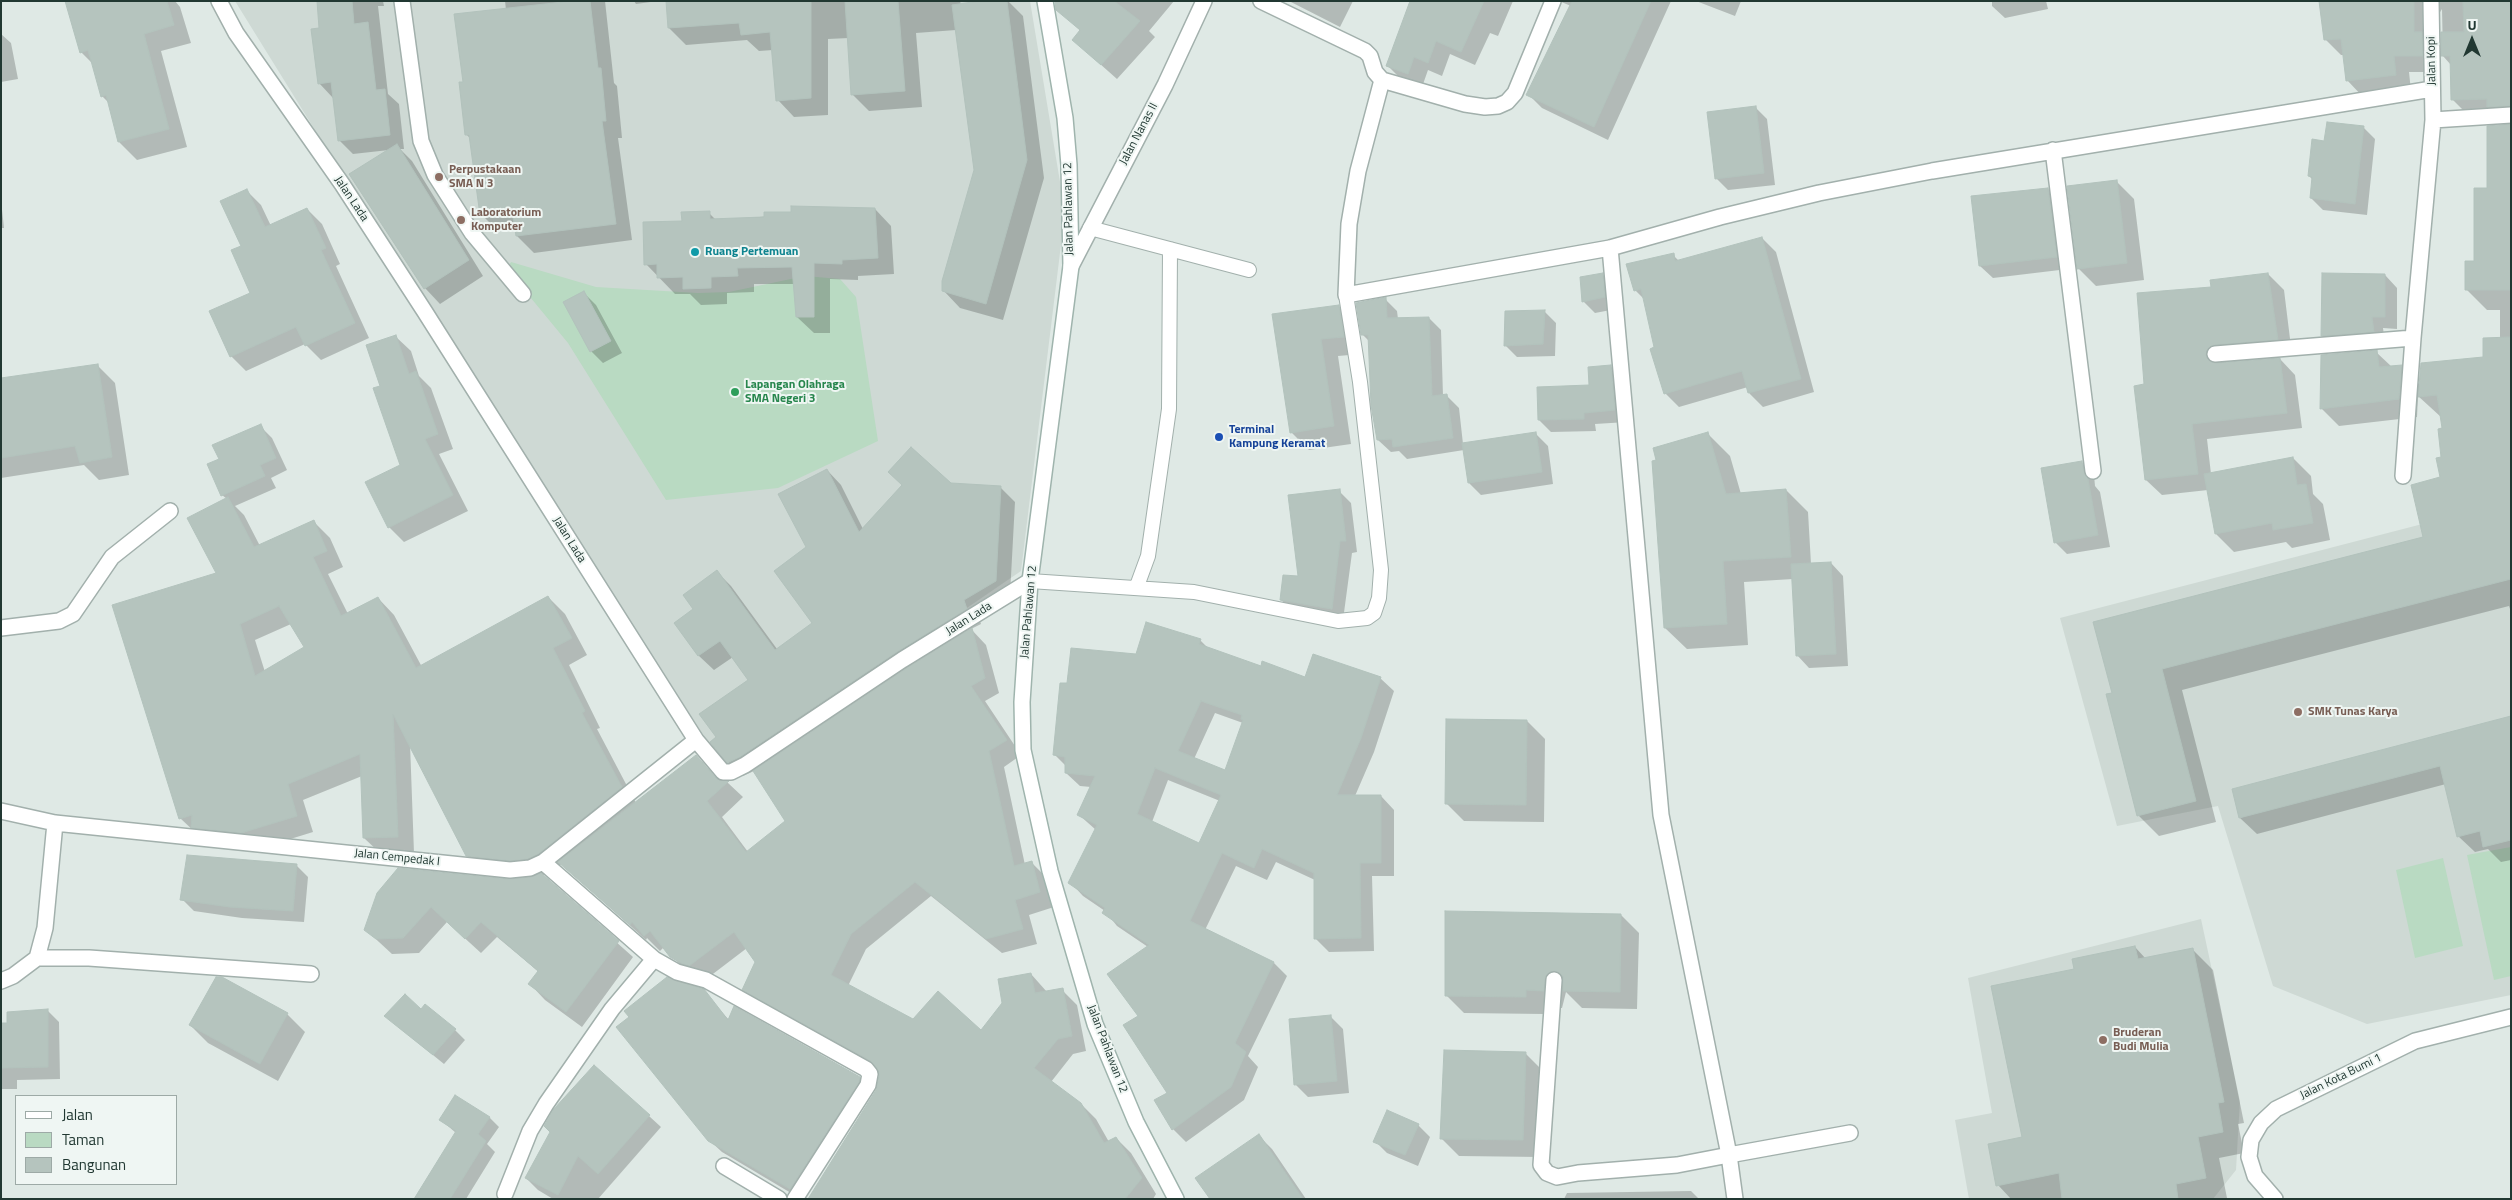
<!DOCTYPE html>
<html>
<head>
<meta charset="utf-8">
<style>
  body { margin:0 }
  #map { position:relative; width:2512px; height:1200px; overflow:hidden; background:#dfe9e5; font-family:"Titillium Web",sans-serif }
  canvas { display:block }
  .frame { position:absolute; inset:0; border:2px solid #213832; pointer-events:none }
  .legend { position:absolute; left:15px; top:1095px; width:162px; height:90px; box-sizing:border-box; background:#eff6f3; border:1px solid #9daaa6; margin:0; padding:6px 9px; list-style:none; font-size:15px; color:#213832 }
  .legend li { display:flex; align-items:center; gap:10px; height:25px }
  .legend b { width:25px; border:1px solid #9daaa6 }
  .north { position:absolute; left:2447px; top:15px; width:50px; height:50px; -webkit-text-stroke:4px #eff6f3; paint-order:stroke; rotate:0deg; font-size:14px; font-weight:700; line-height:20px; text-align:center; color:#213832 }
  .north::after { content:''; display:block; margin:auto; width:18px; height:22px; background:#213832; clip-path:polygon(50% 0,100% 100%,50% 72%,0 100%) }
</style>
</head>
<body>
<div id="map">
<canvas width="2512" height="1200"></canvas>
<div class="frame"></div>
<ul class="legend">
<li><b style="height:6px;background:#fff"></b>Jalan</li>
<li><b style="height:14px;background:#b9dac2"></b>Taman</li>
<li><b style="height:14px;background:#b5c4be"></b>Bangunan</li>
</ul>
<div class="north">U</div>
</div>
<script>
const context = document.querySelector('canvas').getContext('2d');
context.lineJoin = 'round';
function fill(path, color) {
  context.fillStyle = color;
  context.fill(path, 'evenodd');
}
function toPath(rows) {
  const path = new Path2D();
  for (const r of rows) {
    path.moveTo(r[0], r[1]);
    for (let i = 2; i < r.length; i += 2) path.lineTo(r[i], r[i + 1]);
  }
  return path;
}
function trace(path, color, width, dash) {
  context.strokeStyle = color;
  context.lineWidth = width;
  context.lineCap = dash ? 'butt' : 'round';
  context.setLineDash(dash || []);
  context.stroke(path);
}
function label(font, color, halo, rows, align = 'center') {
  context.font = font + ' "Titillium Web",sans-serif';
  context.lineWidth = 4;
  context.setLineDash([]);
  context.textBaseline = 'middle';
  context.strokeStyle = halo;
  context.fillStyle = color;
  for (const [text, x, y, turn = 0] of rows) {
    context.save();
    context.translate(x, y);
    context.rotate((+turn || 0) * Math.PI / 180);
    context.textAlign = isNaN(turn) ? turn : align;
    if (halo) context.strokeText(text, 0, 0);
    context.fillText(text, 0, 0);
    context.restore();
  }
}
fill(toPath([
  [235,1,1030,1,1065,212,1021,571,727,772,323,143],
  [2511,501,2511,995,2367,1024,2273,986,2218,806,2117,826,2060,618],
  [2201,919,2240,1101,2236,1170,2213,1199,1969,1199,1955,1120,1992,1113,1968,978]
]), '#ced9d4');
fill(toPath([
  [511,262,596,287,698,293,729,292,805,276,840,279,856,297,878,441,778,488,666,500,568,343,507,269],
  [2511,847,2511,976,2494,980,2467,855],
  [2443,858,2463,946,2415,958,2396,870]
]), '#b9dac2');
fill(toPath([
  [66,1,175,1,180,7,191,43,161,51,187,147,137,160,119,142,109,103,102,96,93,64,81,52],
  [318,1,383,1,384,6,378,6,388,94,399,104,404,149,400,149,412,161,483,276,440,304,425,288,389,150,353,154,339,140,333,98,319,83,320,29],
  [505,1,605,1,614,83,617,86,622,138,618,138,632,240,534,253,517,236,516,229,498,231,481,214,471,139,466,134,464,83,506,10],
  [634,1,658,1,636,4],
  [667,1,960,1,961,5,1008,1,1023,16,1044,178,1003,320,960,308,943,290,975,170,956,30,916,33,922,107,869,111,852,94,849,38,828,39,828,115,794,117,778,100,773,50,759,51,747,40,686,45,669,28],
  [1064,1,1174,1,1149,31,1155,37,1117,79,1073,40,1081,31,1066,17],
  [1289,1,1353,1,1340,27],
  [1411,1,1513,1,1498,36,1490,33,1475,65,1450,54,1442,76,1428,70,1422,87,1402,80,1388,66],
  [1559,1,1671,1,1608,140,1542,108,1528,94,1571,6],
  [1696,1,1741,1,1735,16],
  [1992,1,2046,1,2048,9,2005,18,1992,6],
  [2320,1,2511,1,2511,612,2509,606,2182,690,2216,822,2159,836,2139,816,2113,694,2095,623,2424,538,2442,477,2443,429,2441,417,2418,396,2417,417,2339,426,2321,408,2376,352,2392,367,2401,366,2420,385,2484,359,2500,338,2500,310,2487,310,2466,289,2475,262,2488,190,2506,125,2496,114,2468,115,2452,99,2451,65,2443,56,2442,9,2437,17,2438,72,2409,72,2411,91,2363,97,2347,80,2344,55,2341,55,2325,39],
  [1,34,11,43,18,79,1,82],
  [1755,107,1767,119,1775,185,1728,190,1716,178],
  [2363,127,2375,139,2367,215,2323,210,2311,198,2313,180,2309,176,2325,142],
  [2116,181,2134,199,2144,280,2096,286,2078,268],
  [2048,189,2060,201,2068,269,1993,278,1980,266],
  [246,190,261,205,271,226,307,209,322,224,340,264,336,266,369,338,321,360,305,344,246,371,231,356,252,294,242,246],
  [1,200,4,228,1,228],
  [875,209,891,226,894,274,858,276,858,280,830,279,830,333,814,333,797,317,794,284,754,284,754,292,727,293,727,304,701,305,690,294,675,294,646,264,683,222,709,213,716,220],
  [1762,238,1776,252,1814,392,1763,407,1749,393,1748,387,1679,407,1665,393,1645,300,1635,290,1673,255,1679,261],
  [1602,274,1614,286,1616,309,1595,313,1583,301],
  [2268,274,2284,290,2292,355,2230,360,2224,364,2280,359,2295,375,2302,428,2207,439,2211,474,2293,458,2311,476,2313,494,2323,504,2330,540,2292,548,2286,542,2234,552,2216,534,2208,490,2162,495,2146,480,2145,386,2212,288],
  [2385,275,2397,288,2397,329,2383,328,2385,343,2334,348,2322,336],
  [584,293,596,305,622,353,603,363,591,351],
  [1385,299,1397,311,1398,319,1429,318,1441,330,1443,396,1447,396,1459,408,1463,444,1536,434,1548,446,1553,484,1481,495,1469,483,1464,450,1407,459,1399,451,1391,452,1378,440,1370,342,1363,335],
  [1338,306,1356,324,1361,354,1338,356,1351,444,1309,450,1291,432,1274,315],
  [1544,311,1556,323,1555,356,1517,357,1505,345],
  [395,336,411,351,419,376,431,388,453,449,439,454,468,511,404,542,389,527,401,466,382,386],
  [97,365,115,383,129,475,99,480,84,465,1,478,1,379],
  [1611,367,1623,379,1627,422,1595,424,1596,431,1551,432,1539,420,1591,387],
  [260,426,272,438,287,470,271,478,276,488,235,506,244,515,260,546,314,522,330,538,343,567,328,574,348,614,378,598,394,615,422,667,548,597,565,614,587,655,569,665,600,728,597,729,636,803,696,756,718,780,728,783,743,797,722,817,748,852,787,821,754,771,743,776,728,762,717,738,750,680,733,657,714,670,699,656,676,623,695,609,717,572,731,586,777,649,814,623,808,547,827,470,841,485,863,529,950,485,1000,487,1015,502,1010,595,978,615,981,624,971,629,986,645,999,693,985,701,1021,755,1004,767,1025,865,1032,863,1047,878,1054,907,1029,915,1037,944,1002,953,931,896,866,949,848,986,914,1020,981,1032,1031,974,1047,992,1062,990,1077,1005,1086,1051,1073,1054,1051,1082,1081,1104,1096,1119,1109,1142,1116,1138,1131,1153,1156,1194,1153,1199,809,1199,877,1091,880,1072,759,1004,744,989,757,962,747,948,705,980,687,972,664,947,660,951,647,938,646,940,562,864,542,876,633,957,582,1027,545,1000,530,984,539,972,497,937,481,953,447,922,419,953,392,954,366,930,378,893,533,877,484,872,467,855,410,743,414,853,381,854,364,838,362,776,303,800,313,832,258,849,197,834,180,818,218,574,227,499,222,495,220,460],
  [291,624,306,647,265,672,255,640],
  [1708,434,1730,456,1741,494,1786,490,1808,512,1811,564,1831,563,1843,576,1848,666,1809,668,1797,655,1793,579,1744,582,1748,645,1687,649,1665,628],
  [2082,463,2094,475,2095,486,2100,492,2110,547,2067,554,2055,542],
  [1339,491,1351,503,1357,552,1352,553,1343,620,1294,612,1281,600,1299,578],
  [1200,640,1209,649,1262,667,1306,679,1380,678,1394,691,1374,752,1355,796,1381,796,1394,810,1394,876,1372,876,1374,951,1329,952,1315,938,1315,880,1276,862,1267,880,1236,866,1205,930,1274,963,1287,976,1248,1056,1258,1067,1244,1100,1186,1142,1173,1129,1169,1093,1140,1016,1148,947,1117,926,1105,911,1083,896,1070,882,1096,830,1078,814,1091,787,1080,786,1066,773,1066,766,1055,755,1068,685,1137,655],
  [1215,713,1243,723,1225,772,1194,759],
  [1168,780,1220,801,1200,845,1152,822],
  [2511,717,2511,860,2501,862,2488,849,2475,852,2458,836,2446,784,2257,834,2240,818],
  [1527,721,1545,739,1544,822,1464,821,1446,803],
  [296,865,308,877,304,922,242,918,194,911,182,899],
  [1621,915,1639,933,1637,1009,1582,1008,1566,992,1562,1008,1544,1008,1543,1014,1464,1013,1446,995],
  [2135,947,2146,959,2192,949,2213,970,2244,1123,2238,1124,2244,1153,2219,1158,2227,1198,2082,1199,2081,1194,2058,1199,2011,1199,1998,1185,2023,1138,2075,970],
  [703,991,729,1020,859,1077,871,1090,801,1199,722,1152,709,1140],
  [47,1010,59,1022,60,1079,17,1080,17,1089,1,1089,1,1024,8,1024],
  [421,1011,455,1030,465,1040,444,1064,396,1025],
  [287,1014,305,1032,278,1081,208,1043,190,1025],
  [1331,1017,1343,1029,1349,1093,1308,1097,1296,1085],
  [1525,1053,1543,1071,1540,1157,1459,1156,1441,1138],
  [649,1116,661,1127,598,1199,553,1199,538,1190,526,1178],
  [490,1118,499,1127,487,1144,495,1152,466,1199,427,1199,456,1133,441,1120],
  [1418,1125,1430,1137,1418,1166,1387,1153,1375,1141],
  [1259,1136,1272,1149,1306,1199,1211,1199],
  [1691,1191,1699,1199,1564,1199,1567,1193]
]), '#0003');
const building = toPath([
  [65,1,167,1,174,25,144,34,169,129,118,142,106,95,101,97,88,50,80,53,65,1],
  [317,1,352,1,354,24,368,22,376,90,385,89,390,135,338,141,331,82,318,84,311,29,319,28,317,1],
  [572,1,590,1,598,68,601,68,606,121,602,121,616,224,516,236,512,211,480,215,469,135,465,135,459,82,463,82,454,14,572,1],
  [666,1,811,1,811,98,776,101,770,32,741,35,739,23,668,28,666,1],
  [845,1,898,1,905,91,851,95,845,1],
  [979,1,1007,1,1027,160,986,304,942,291,942,281,974,170,952,5,979,1],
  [1055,1,1114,1,1140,21,1101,65,1072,40,1080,30,1056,10,1055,1],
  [1410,1,1484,1,1461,52,1436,41,1428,63,1414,57,1408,74,1386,66,1410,1],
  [1572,1,1651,1,1594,127,1526,95,1572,1],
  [2319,1,2414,1,2414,32,2422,32,2423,56,2394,56,2396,75,2346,81,2341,39,2324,40,2319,1],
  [2463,1,2511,1,2511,106,2487,107,2487,99,2451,100,2450,56,2441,56,2441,32,2464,32,2463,1],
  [1756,106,1764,173,1715,179,1707,112,1756,106],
  [2327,122,2364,126,2355,204,2310,198,2312,177,2308,176,2312,139,2324,141,2327,122],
  [2511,124,2511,290,2465,290,2465,261,2474,261,2474,188,2487,188,2487,126,2511,124],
  [397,144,469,260,424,289,349,174,397,144],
  [2117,180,2127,263,2077,269,2067,186,2117,180],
  [2048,188,2057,257,1979,266,1971,196,2048,188],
  [247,189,265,227,307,208,326,248,321,250,355,323,305,346,296,327,230,357,209,311,250,293,231,250,241,246,220,201,247,189],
  [791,206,875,208,878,258,842,260,842,264,814,263,814,317,796,317,792,267,737,268,738,276,711,277,711,288,683,289,683,277,657,278,657,264,644,265,643,222,682,221,681,212,710,211,710,219,764,217,764,212,791,212,791,206],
  [1762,237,1801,379,1748,393,1742,371,1664,394,1650,349,1654,347,1641,289,1634,291,1626,264,1674,253,1675,261,1762,237],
  [1603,273,1605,297,1582,302,1580,277,1603,273],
  [2268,273,2278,340,2214,345,2207,350,2206,355,2211,362,2216,363,2280,358,2287,413,2192,424,2198,474,2145,480,2134,386,2144,384,2137,293,2211,287,2210,280,2268,273],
  [2322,273,2385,274,2385,317,2372,317,2374,332,2321,336,2322,273],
  [584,291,611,341,590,352,563,302,584,291],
  [1386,297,1387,318,1429,317,1432,396,1447,394,1453,438,1393,447,1392,439,1377,440,1371,405,1368,335,1361,335,1356,303,1386,297],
  [1339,305,1344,337,1321,339,1334,426,1290,433,1272,314,1339,305],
  [1545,310,1543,344,1504,346,1505,311,1545,310],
  [396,335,409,374,416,371,438,434,425,439,453,495,388,528,365,482,400,465,373,388,380,386,366,345,396,335],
  [2511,337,2511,579,2162,669,2196,801,2137,816,2106,694,2112,693,2093,622,2423,537,2411,485,2440,477,2436,458,2441,457,2438,429,2442,428,2437,395,2418,397,2421,363,2483,357,2483,338,2511,337],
  [2377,350,2379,367,2402,365,2399,399,2320,409,2321,355,2377,350],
  [98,364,112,457,80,463,75,446,1,458,1,378,98,364],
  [1611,365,1615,410,1584,413,1584,419,1538,420,1537,387,1589,385,1588,367,1611,365],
  [261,424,276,458,260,465,265,476,221,496,207,464,219,459,212,445,261,424],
  [1536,432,1542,472,1468,483,1462,443,1536,432],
  [1708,432,1726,494,1786,489,1791,557,1723,561,1727,624,1664,628,1652,461,1656,460,1653,448,1708,432],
  [911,447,951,483,1001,486,996,581,964,600,967,609,897,652,740,757,727,763,710,742,716,737,699,714,748,680,720,641,698,656,674,623,693,609,683,595,717,570,775,650,812,623,774,571,806,547,778,494,827,469,859,532,902,485,888,472,911,447],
  [2293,457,2297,485,2306,484,2313,523,2273,530,2272,523,2215,534,2204,474,2293,457],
  [2082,461,2084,473,2088,479,2098,535,2054,543,2041,468,2082,461],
  [1340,489,1346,541,1340,541,1332,609,1280,600,1283,575,1298,576,1288,495,1340,489],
  [228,497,254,547,314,520,327,551,313,557,341,616,378,597,416,668,548,596,572,638,553,648,585,711,582,713,622,787,538,854,528,859,510,861,466,856,393,714,398,837,363,838,360,754,288,784,297,816,241,833,191,828,192,815,179,819,112,605,216,573,187,518,228,497],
  [279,606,304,647,255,676,240,624,279,606],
  [1831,562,1836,654,1796,656,1791,564,1831,562],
  [1146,622,1201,639,1199,644,1261,666,1262,661,1305,677,1313,654,1381,677,1361,738,1337,795,1381,795,1381,863,1360,863,1361,938,1314,939,1314,873,1262,849,1254,868,1222,853,1190,921,1274,962,1235,1043,1246,1052,1231,1087,1172,1130,1154,1100,1167,1093,1123,1025,1138,1016,1107,974,1149,945,1102,913,1105,908,1068,883,1097,825,1077,815,1095,776,1065,773,1065,757,1053,755,1060,683,1067,683,1071,648,1136,654,1146,622],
  [1201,701,1242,715,1241,719,1243,720,1225,770,1178,751,1201,701],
  [1155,768,1221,795,1199,843,1137,814,1155,768],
  [972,628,985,678,971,686,1007,740,989,751,1014,866,1032,861,1040,892,1015,900,1023,929,986,939,915,882,851,934,831,975,913,1019,938,991,981,1030,1002,1003,998,979,1031,973,1035,993,1063,988,1072,1036,1058,1039,1034,1068,1081,1103,1104,1143,1116,1137,1142,1178,1125,1199,808,1199,876,1090,879,1076,877,1068,871,1061,742,990,755,962,734,932,689,966,681,963,670,957,650,931,644,936,632,922,630,925,558,862,696,755,716,778,729,781,707,801,746,852,785,821,753,771,907,668,972,628],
  [2511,716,2511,840,2483,847,2480,831,2457,837,2440,766,2239,818,2232,789,2511,716],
  [1446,719,1527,720,1526,805,1445,804,1446,719],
  [187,855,297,864,293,911,230,907,180,900,187,855],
  [398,868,509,879,531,877,541,873,619,941,566,1012,528,984,538,971,481,922,465,939,431,907,403,938,376,939,364,930,377,893,398,868],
  [1445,911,1621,914,1620,992,1563,991,1563,976,1554,971,1546,975,1544,991,1526,990,1526,997,1445,996,1445,911],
  [2135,946,2138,959,2193,948,2224,1102,2218,1103,2223,1132,2198,1137,2206,1178,2176,1184,2178,1199,2062,1199,2059,1173,1996,1186,1988,1144,2022,1137,1991,986,2074,969,2072,959,2135,946],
  [216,977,222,977,288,1013,260,1064,189,1025,216,977],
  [667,977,704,989,728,1020,734,1006,860,1077,859,1082,790,1189,708,1141,616,1027,629,1017,624,1011,667,977],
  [405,994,421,1009,425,1004,456,1029,433,1055,384,1016,405,994],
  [48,1009,48,1067,1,1068,1,1023,7,1023,7,1012,48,1009],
  [1331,1015,1337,1081,1294,1085,1289,1019,1331,1015],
  [1444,1050,1526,1052,1523,1140,1440,1139,1444,1050],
  [594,1065,650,1115,598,1174,578,1156,558,1195,525,1178,550,1132,544,1126,553,1110,594,1065],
  [455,1095,490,1117,478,1134,486,1141,450,1199,414,1199,456,1131,439,1120,455,1095],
  [1387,1110,1419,1124,1405,1155,1373,1142,1387,1110],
  [1259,1134,1303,1199,1210,1199,1195,1178,1259,1134]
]);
fill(building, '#b5c4be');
trace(building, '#b2c2bc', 1);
const lane = toPath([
  [1090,228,1249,270],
  [1030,581,1194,592,1338,621,1367,618,1374,613,1379,598,1381,570,1360,382,1346,295],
  [1137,586,1148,556,1169,409,1170,249]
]);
const street = toPath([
  [219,1,236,33,342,184,425,312,696,740,723,772,731,772,745,765,902,660,1030,581],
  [402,1,421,141,435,175,472,233,523,294],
  [1261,1,1365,51,1370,56,1375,72,1382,80,1465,104,1485,107,1498,106,1507,102,1515,93,1553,1],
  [2431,1,2433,120],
  [1382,80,1358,171,1349,224,1346,295,1610,248,1720,217,1819,193,1932,171,2432,89],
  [2053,150,2093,471],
  [1071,266,1165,85,1204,1],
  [2215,354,2413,338],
  [2403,476,2413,338,2433,120,2511,115],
  [1,628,59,621,73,614,112,557,170,511],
  [1,811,55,823,510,870,530,868,543,862,696,740],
  [543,862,654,959,677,972,706,980,866,1069,870,1074,868,1085,795,1199],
  [37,958,89,958,311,974],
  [1554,980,1541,1165,1547,1173,1557,1177,1578,1173,1677,1165,1729,1155,1661,815,1610,248],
  [1,981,13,976,37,958,45,928,55,823],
  [724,1166,779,1199],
  [505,1194,530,1131,546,1104,612,1009,654,959],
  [1735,1199,1729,1155,1850,1133],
  [2275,1199,2255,1176,2249,1157,2251,1140,2261,1123,2276,1109,2415,1041,2511,1017]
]);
const secondary = toPath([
  [1045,1,1065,118,1069,165,1071,266,1030,581,1022,702,1023,750,1050,871,1095,1024,1136,1122,1176,1199]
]);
trace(lane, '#a2b0ac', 16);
trace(street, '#a2b0ac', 18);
trace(secondary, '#9fb4ad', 18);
trace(lane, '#fff', 14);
trace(street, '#fff', 15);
trace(secondary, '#fff', 15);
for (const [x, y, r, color] of [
  [439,177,5,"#8d6e63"],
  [461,220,5,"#8d6e63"],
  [695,252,5,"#0f9aa8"],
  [735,392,5,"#2e9e5b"],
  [1219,437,5,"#1a4fb4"],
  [2298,712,5,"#8d6e63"],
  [2103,1040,5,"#8d6e63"]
]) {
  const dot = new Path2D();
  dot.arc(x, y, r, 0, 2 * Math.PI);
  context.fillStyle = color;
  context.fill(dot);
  trace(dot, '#eff6f3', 2);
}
label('12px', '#213832', '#eff6f3', [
  ["Jalan Kopi",2432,61,-91],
  ["Jalan Nanas II",1139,134,-62],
  ["Jalan Lada",351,199,56],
  ["Jalan Pahlawan 12",1069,209,-91],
  ["Jalan Lada",569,540,58],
  ["Jalan Pahlawan 12",1029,612,-85],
  ["Jalan Lada",969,619,-32],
  ["Jalan Cempedak I",397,858,6],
  ["Jalan Pahlawan 12",1107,1049,69],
  ["Jalan Kota Bumi 1",2341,1077,-26]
]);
label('bold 12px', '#785e54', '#eff6f3', [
  ["Perpustakaan",449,170],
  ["SMA N 3",449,184],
  ["Laboratorium",471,213],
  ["Komputer",471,227],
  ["SMK Tunas Karya",2308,712],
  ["Bruderan",2113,1033],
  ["Budi Mulia",2113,1047]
], 'left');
label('bold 12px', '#0d838f', '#eff6f3', [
  ["Ruang Pertemuan",705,252]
], 'left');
label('bold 12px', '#27864d', '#eff6f3', [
  ["Lapangan Olahraga",745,385],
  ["SMA Negeri 3",745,399]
], 'left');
label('bold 12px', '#164399', '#eff6f3', [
  ["Terminal",1229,430],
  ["Kampung Keramat",1229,444]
], 'left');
</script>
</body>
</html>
